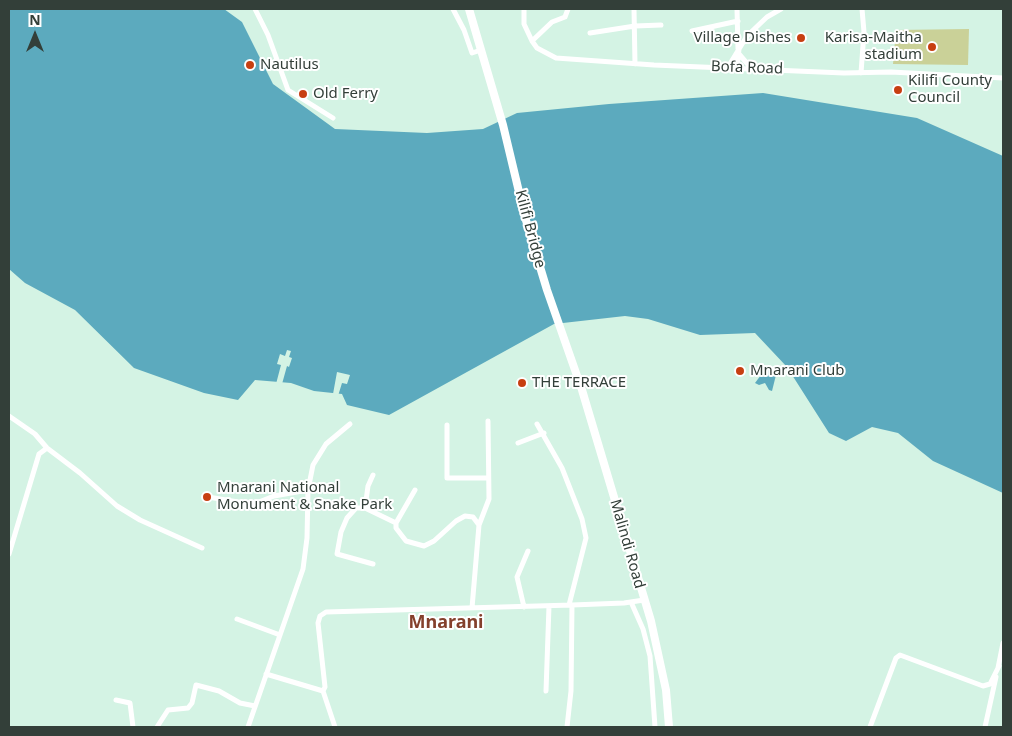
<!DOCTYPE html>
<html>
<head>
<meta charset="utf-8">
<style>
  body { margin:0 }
  #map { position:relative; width:1012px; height:736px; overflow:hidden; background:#d4f3e4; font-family:"Noto Sans",sans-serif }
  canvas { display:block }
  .frame { position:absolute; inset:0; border:10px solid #333f39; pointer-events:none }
  .north { position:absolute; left:10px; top:10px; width:50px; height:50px; -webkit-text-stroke:4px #fff; paint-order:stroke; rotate:0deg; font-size:14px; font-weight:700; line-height:20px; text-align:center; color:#333f39 }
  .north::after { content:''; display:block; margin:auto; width:18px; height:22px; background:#333f39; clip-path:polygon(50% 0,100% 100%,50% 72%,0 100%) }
</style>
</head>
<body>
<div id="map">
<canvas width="1012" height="736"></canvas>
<div class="frame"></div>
<div class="north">N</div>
</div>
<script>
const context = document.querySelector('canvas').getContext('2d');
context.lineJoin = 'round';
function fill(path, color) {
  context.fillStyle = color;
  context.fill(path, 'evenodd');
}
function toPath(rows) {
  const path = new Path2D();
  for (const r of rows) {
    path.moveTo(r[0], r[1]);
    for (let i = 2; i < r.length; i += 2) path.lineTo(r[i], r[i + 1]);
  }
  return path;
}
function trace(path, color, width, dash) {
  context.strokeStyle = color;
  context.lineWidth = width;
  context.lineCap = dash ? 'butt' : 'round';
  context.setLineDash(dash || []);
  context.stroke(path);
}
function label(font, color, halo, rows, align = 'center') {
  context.font = font + ' "Noto Sans",sans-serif';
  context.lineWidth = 4;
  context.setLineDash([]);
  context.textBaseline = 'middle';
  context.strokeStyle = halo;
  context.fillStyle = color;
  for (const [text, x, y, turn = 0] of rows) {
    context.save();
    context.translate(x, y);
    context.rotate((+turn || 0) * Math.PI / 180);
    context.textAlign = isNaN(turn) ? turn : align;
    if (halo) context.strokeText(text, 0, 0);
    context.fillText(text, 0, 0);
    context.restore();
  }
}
fill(toPath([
  [969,29,968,65,893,64,896,30]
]), '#cad198');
fill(toPath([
  [9,9,224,9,242,22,273,84,335,129,427,133,483,129,517,113,609,104,763,93,917,118,1003,156,1003,493,933,461,898,433,872,427,846,441,829,433,787,367,755,333,700,335,648,319,625,316,554,324,389,415,347,405,342,394,314,391,291,383,255,380,238,400,204,393,134,368,75,310,25,283,9,269],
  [767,367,774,370,776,375,772,391,769,390,765,383,759,385,755,383]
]), '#5caabe');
fill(toPath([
  [287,350,291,351,289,357,292,358,289,367,287,366,282,384,276,384,281,365,277,364,280,354,285,356],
  [337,372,350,375,347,384,342,383,338,396,333,394]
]), '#d4f3e4');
trace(toPath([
  [255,9,268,35,288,90,333,118],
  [453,9,464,30,472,53,481,50],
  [524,9,524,24,532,41,537,48,556,58,654,65,844,73,891,72,1003,78],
  [634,9,635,64],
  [737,9,738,49],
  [692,31,738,21],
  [590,33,635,26,661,25],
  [532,41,552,22,565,17,568,9],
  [739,54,751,68],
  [728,67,747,36,767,17,781,9],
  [737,68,739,49],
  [861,73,864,32,862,9],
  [9,416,35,434,47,448,80,473,117,506,140,520,202,548],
  [537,424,562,468,582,519,586,538,569,605],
  [447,425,447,478,488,478],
  [518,443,544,433],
  [373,475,368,486,365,508,396,523,396,528,406,541,424,546,434,541,456,521,465,516,473,517,479,525,472,608],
  [208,497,244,503,259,502,274,496,308,490],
  [365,508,356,508,347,518,341,532,337,554,373,564],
  [396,523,415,490],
  [479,525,489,499,488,421],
  [9,554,39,454,47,448],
  [631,602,643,629,650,656,655,727],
  [524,607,517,577,528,551],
  [237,619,280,635],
  [998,668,1003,643],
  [266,674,323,691,325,687,318,623,320,616,326,612,572,605,624,603,644,600],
  [323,691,335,727],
  [546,691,549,606],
  [116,700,130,703,133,727],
  [157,727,168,710,188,708,192,703,196,685,219,691,240,703,255,706],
  [248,727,303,569,307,538,308,490,313,465,326,444,350,424],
  [567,727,571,691,572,605],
  [870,727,896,658,900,655,983,686,990,684,999,666],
  [985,727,996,677]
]), '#fff', 5);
trace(toPath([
  [469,9,503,125,525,217,547,290,582,390,651,621,666,690,669,727]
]), '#fff', 8);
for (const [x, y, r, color] of [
  [801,38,5,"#c73f11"],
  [932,47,5,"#c73f11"],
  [250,65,5,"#c73f11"],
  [898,90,5,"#c73f11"],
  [303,94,5,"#c73f11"],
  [740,371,5,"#c73f11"],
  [522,383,5,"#c73f11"],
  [207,497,5,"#c73f11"]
]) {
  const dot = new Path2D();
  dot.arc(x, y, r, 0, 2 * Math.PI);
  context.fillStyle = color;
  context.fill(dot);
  trace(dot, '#fff', 2);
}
label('15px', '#333f39', '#fff', [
  ["Village Dishes",791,38,"right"],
  ["Karisa-Maitha",922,38,"right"],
  ["stadium",922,55,"right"],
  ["Nautilus",260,65],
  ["Kilifi County",908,81],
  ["Council",908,98],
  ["Old Ferry",313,94],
  ["Mnarani Club",750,371],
  ["THE TERRACE",532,383],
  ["Mnarani National",217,488],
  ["Monument & Snake Park",217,505]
], 'left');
label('15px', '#333f39', '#fff', [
  ["Bofa Road",747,68,2],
  ["Kilifi Bridge",530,229,75],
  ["Malindi Road",627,544,74]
]);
label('bold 18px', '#84402c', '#fff', [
  ["Mnarani",446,623]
]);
</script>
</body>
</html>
